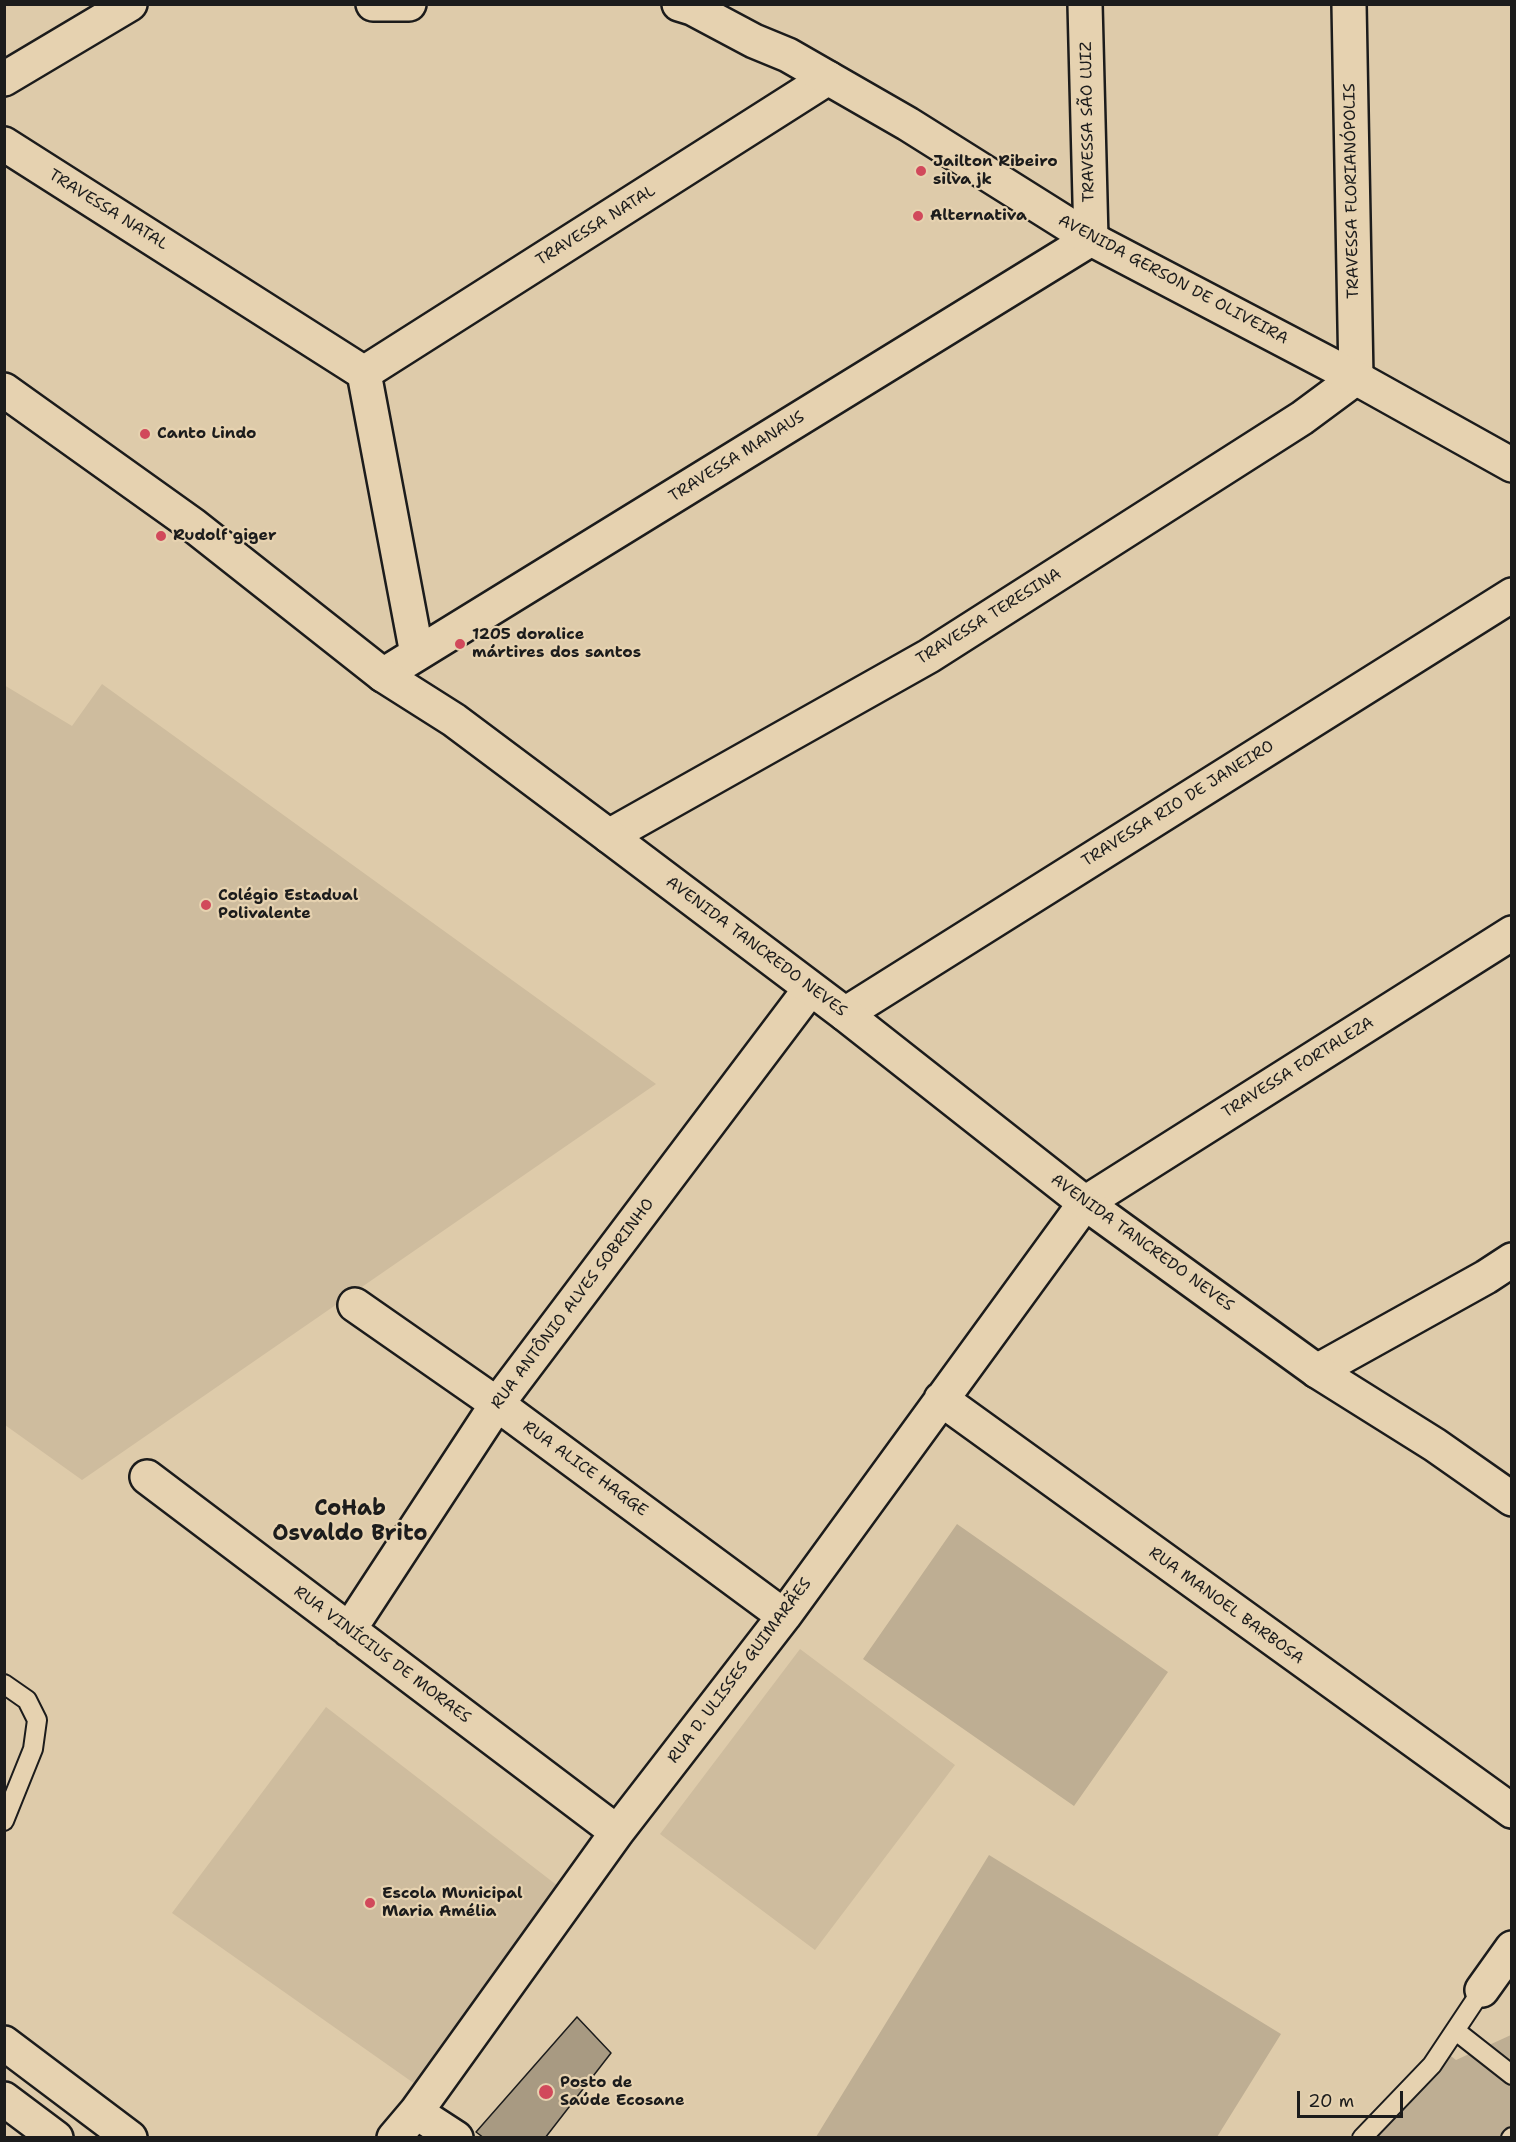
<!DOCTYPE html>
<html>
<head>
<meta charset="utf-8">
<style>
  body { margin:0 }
  #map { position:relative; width:1516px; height:2142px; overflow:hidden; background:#decbaa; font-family:"Shantell Sans",sans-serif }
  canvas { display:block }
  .frame { position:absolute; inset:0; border:6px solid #1c1c1c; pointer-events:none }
  .scale { position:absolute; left:1297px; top:2091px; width:106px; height:27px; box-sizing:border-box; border:3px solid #1c1c1c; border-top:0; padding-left:8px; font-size:18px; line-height:21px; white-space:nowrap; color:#1c1c1c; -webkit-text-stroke:4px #e6d2b0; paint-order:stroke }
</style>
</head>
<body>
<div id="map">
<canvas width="1516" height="2142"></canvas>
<div class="frame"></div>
<div class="scale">20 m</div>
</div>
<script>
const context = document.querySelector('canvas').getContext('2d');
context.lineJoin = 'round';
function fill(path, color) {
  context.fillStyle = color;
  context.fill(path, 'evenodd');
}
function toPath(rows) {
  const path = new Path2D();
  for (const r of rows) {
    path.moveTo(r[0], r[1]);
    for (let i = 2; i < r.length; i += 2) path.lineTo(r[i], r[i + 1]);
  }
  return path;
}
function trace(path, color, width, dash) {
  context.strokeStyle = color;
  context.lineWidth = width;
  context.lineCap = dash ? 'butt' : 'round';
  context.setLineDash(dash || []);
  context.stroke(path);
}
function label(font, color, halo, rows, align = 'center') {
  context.font = font + ' "Shantell Sans",sans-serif';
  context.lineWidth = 4.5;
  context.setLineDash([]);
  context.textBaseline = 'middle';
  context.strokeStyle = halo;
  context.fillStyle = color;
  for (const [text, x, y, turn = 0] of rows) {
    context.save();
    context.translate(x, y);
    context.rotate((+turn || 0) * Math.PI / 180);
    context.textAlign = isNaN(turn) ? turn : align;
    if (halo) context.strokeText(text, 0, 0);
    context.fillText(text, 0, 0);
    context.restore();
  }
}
fill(toPath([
  [102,684,656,1084,82,1480,5,1425,4,685,72,726],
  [800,1649,955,1765,815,1950,660,1834],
  [326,1707,567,1893,415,2084,172,1913]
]), '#cebc9e');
fill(toPath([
  [957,1524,1168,1672,1074,1806,863,1659],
  [989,1855,1281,2034,1217,2137,816,2137],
  [1511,2035,1511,2137,1356,2138,1443,2050,1456,2060]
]), '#beae93');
const building = toPath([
  [577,2017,611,2053,545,2138,484,2138,476,2132,577,2017]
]);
fill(building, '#a89a82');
trace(building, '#1c1c1c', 1.5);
const service = toPath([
  [4,1684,27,1700,37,1720,33,1749,4,1821],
  [1456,2031,1512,2075],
  [1362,2138,1432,2065,1482,1990],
  [1511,2138,1512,2137]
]);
const minor = toPath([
  [4,79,130,4],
  [4,144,364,373,417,654],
  [364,373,828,78],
  [383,675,1091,239,1085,4],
  [609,836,929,656,1302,418,1356,378,1349,4],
  [845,1014,1512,595],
  [355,1305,497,1404,784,1616],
  [1317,1371,1486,1277,1512,1260],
  [941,1399,1512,1811],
  [147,1477,617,1832],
  [349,1630,497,1404,810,989],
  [1482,1990,1512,1948],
  [4,2043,130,2138],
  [4,2099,56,2138],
  [416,2112,456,2138],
  [394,2138,416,2112,617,1832,784,1616,1085,1203,1512,933]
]);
const tertiary = toPath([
  [373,4,409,4],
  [679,4,692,8,754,41,788,55,908,124,1091,239,1356,378,1512,465],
  [4,390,193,525,383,675,454,720,609,836,845,1014,1085,1203,1317,1371,1435,1445,1512,1499]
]);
trace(service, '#1c1c1c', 22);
trace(minor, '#1c1c1c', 38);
trace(tertiary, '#1c1c1c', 38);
trace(service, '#e6d2b0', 18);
trace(minor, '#e6d2b0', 33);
trace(tertiary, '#e6d2b0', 33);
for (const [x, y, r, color] of [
  [921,171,6,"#d1495b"],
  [918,216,6,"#d1495b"],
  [145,434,6,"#d1495b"],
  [161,536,6,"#d1495b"],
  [460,644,6,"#d1495b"],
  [206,905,6,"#d1495b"],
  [370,1903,6,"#d1495b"],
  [546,2092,8,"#d1495b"]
]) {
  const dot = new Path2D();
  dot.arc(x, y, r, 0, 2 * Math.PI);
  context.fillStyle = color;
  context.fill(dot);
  trace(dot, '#e6d2b0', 2);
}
label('16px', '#1c1c1c', '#e6d2b0', [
  ["TRAVESSA SÃO LUIZ",1088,122,-91],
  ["TRAVESSA FLORIANÓPOLIS",1352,191,-91],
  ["TRAVESSA NATAL",108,210,32],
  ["TRAVESSA NATAL",596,226,-32],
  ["AVENIDA GERSON DE OLIVEIRA",1173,280,28],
  ["TRAVESSA MANAUS",737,457,-32],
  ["TRAVESSA TERESINA",989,617,-32],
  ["TRAVESSA RIO DE JANEIRO",1178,804,-32],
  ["AVENIDA TANCREDO NEVES",756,947,37],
  ["TRAVESSA FORTALEZA",1298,1068,-32],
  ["AVENIDA TANCREDO NEVES",1142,1243,36],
  ["RUA ANTÔNIO ALVES SOBRINHO",573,1304,-53],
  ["RUA ALICE HAGGE",585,1469,36],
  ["RUA MANOEL BARBOSA",1226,1606,36],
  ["RUA VINÍCIUS DE MORAES",382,1655,37],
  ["RUA D. ULISSES GUIMARÃES",740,1671,-53]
]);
label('bold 16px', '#1c1c1c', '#e6d2b0', [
  ["Jailton Ribeiro",933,162],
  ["silva jk",933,180],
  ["Alternativa",930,216],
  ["Canto Lindo",157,434],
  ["Rudolf giger",173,536],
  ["1205 doralice",472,635],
  ["mártires dos santos",472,653],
  ["Colégio Estadual",218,896],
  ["Polivalente",218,914],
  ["Escola Municipal",382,1894],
  ["Maria Amélia",382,1912],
  ["Posto de",560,2083],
  ["Saúde Ecosane",560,2101]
], 'left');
label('bold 22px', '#1c1c1c', '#e6d2b0', [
  ["CoHab",350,1509],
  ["Osvaldo Brito",350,1534]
]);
</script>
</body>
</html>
